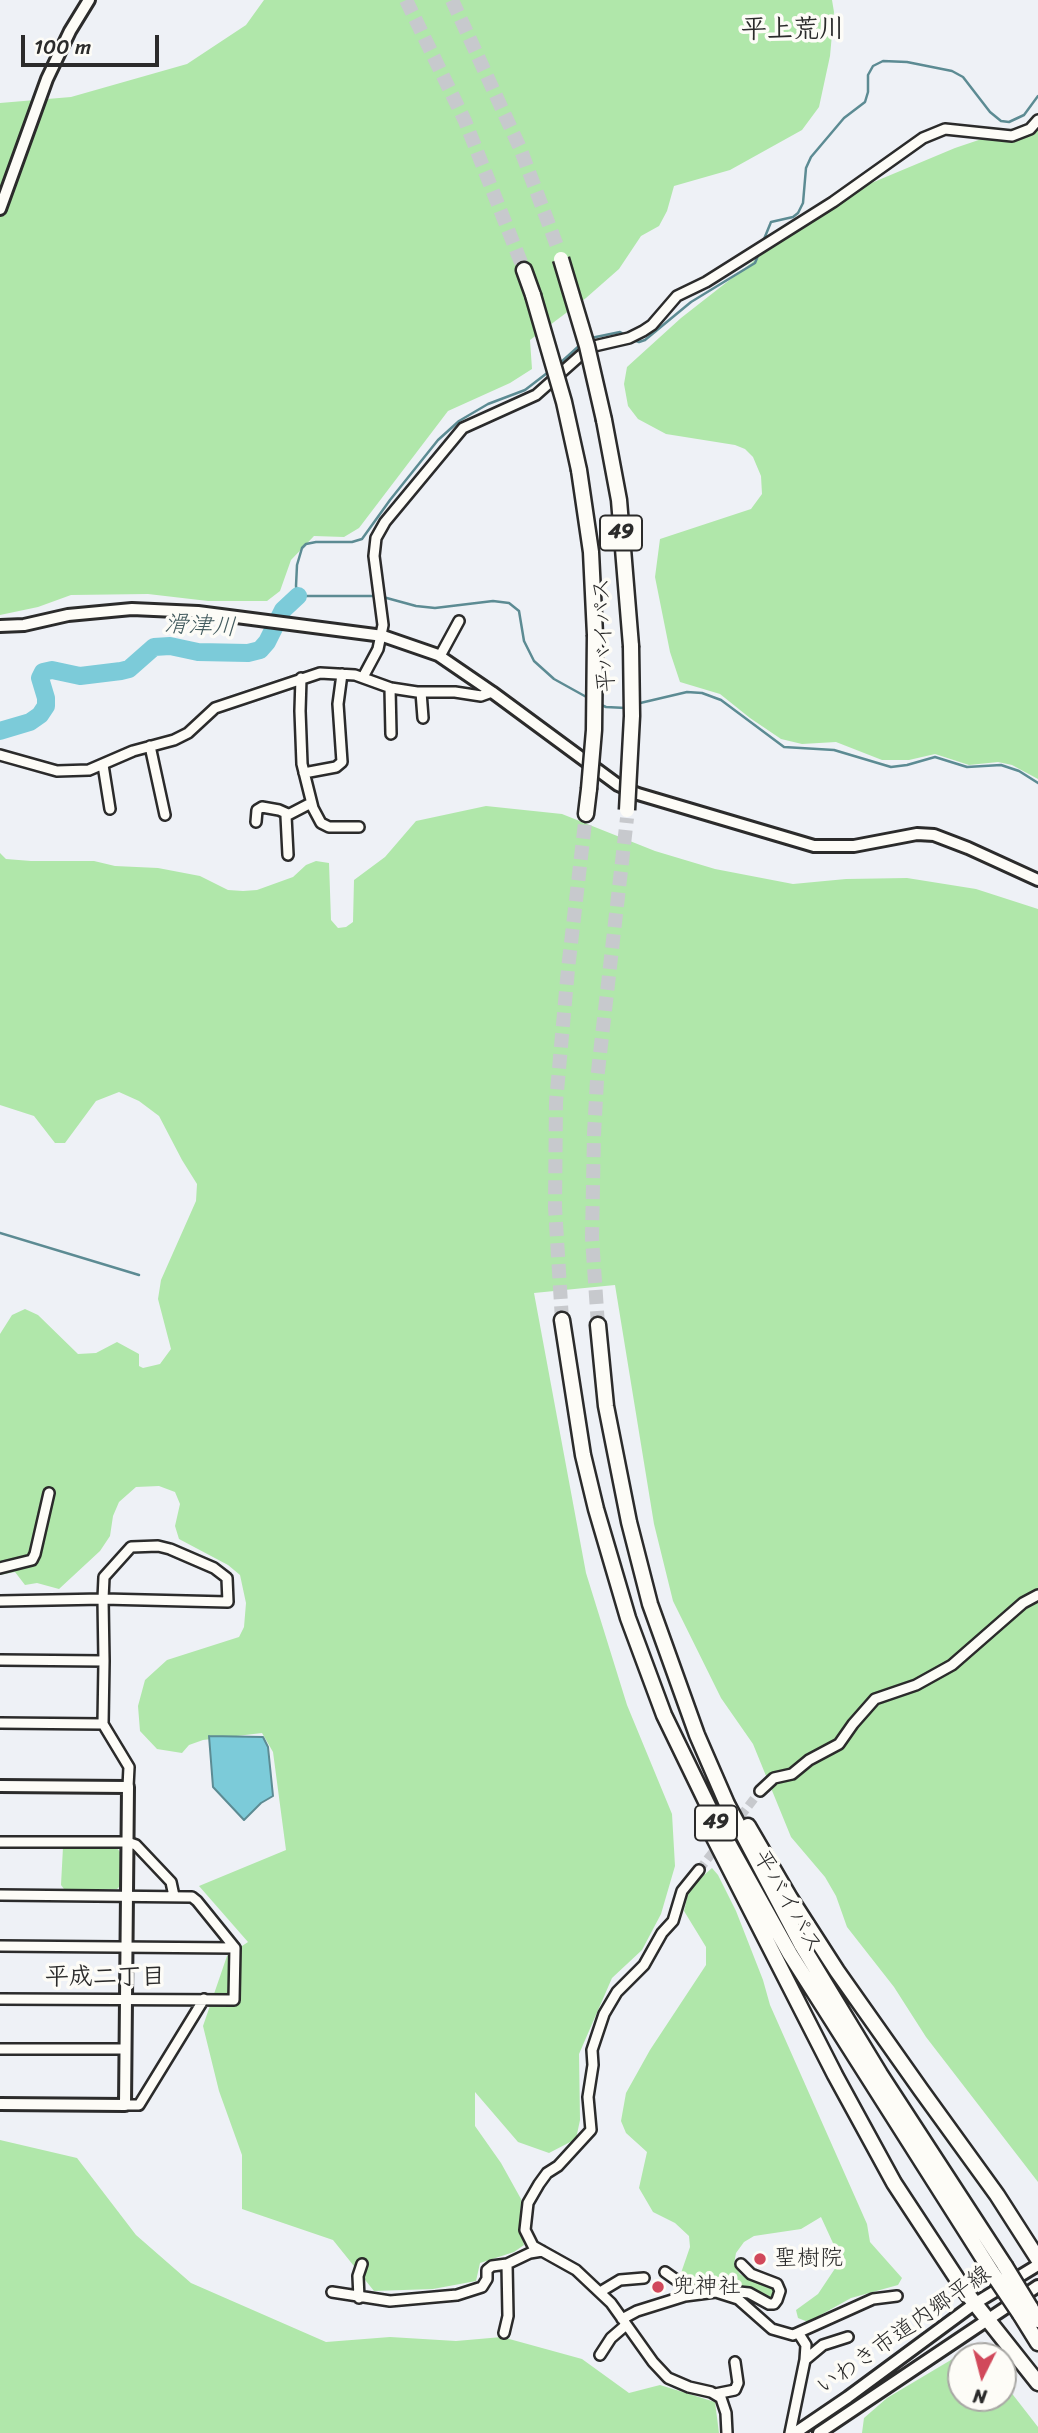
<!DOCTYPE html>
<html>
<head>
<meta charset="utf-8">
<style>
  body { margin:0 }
  #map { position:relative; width:1038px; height:2433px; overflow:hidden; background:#eef1f6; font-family:Sriracha,sans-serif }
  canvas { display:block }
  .north { position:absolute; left:947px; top:2342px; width:70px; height:70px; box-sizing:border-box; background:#fdfcf7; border:2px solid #a9a8a5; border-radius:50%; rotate:186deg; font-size:19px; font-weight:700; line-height:28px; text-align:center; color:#2b2b2b }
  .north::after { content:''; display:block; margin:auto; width:24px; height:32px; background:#d1495b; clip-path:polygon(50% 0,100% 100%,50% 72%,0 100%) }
  .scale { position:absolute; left:21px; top:35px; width:138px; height:32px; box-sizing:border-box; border:4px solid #2b2b2b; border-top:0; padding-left:9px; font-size:21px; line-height:24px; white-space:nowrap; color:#2b2b2b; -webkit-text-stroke:5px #fdfcf7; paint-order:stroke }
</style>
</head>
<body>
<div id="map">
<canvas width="1038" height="2433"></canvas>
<div class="north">N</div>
<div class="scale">100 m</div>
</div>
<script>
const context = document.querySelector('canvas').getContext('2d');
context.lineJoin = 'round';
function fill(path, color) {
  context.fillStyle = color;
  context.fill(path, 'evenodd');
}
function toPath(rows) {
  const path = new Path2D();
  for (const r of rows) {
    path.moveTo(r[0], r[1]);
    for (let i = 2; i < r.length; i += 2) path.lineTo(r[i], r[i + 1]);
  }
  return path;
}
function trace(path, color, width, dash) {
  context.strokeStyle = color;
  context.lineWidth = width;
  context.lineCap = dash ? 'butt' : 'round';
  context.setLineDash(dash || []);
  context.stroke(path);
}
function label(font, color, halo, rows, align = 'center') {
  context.font = font + ' Sriracha,"Klee One",sans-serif';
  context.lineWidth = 7;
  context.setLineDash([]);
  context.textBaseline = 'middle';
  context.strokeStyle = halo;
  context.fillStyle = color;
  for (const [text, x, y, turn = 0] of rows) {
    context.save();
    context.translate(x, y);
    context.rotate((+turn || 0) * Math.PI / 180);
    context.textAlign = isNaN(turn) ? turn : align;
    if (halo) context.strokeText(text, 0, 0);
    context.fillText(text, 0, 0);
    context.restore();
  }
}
fill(toPath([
  [264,0,832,0,834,12,830,56,819,107,802,130,730,170,674,186,667,211,659,226,641,236,619,269,586,298,530,340,532,369,510,383,448,411,359,528,344,537,314,536,291,560,280,591,267,601,208,601,148,594,71,595,38,607,0,615,0,103,71,97,187,64,246,25],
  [1038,120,1038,779,1012,765,998,762,969,765,935,754,909,760,882,760,836,742,802,744,781,739,750,718,720,694,680,682,670,652,655,577,660,539,751,509,762,494,761,476,753,457,745,449,735,445,666,434,638,419,628,406,624,384,627,367,681,318,773,246,869,184,955,148],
  [486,806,562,814,655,851,715,869,793,884,846,879,907,878,976,889,1038,909,1038,2182,926,2037,894,1987,847,1927,836,1896,825,1877,791,1837,753,1744,721,1698,673,1601,654,1524,615,1285,534,1293,586,1573,627,1705,672,1814,675,1866,661,1914,642,1950,612,1978,579,2054,580,2120,576,2139,549,2153,518,2142,475,2092,475,2126,501,2163,521,2199,520,2231,524,2245,514,2252,480,2263,476,2281,433,2289,374,2291,333,2240,242,2209,242,2155,219,2091,203,2026,227,1956,248,1942,199,1886,286,1850,273,1752,262,1733,203,1740,189,1745,182,1753,157,1749,140,1731,138,1706,145,1680,167,1660,239,1637,244,1627,246,1603,240,1575,228,1565,179,1539,175,1526,180,1504,175,1492,159,1486,136,1487,119,1502,113,1516,110,1536,100,1551,59,1589,37,1583,25,1585,15,1572,0,1575,0,1334,12,1315,25,1309,38,1315,78,1354,96,1353,117,1342,139,1354,139,1366,143,1368,160,1364,171,1349,158,1299,161,1280,196,1201,197,1184,182,1160,159,1116,139,1101,119,1092,96,1101,65,1143,55,1143,34,1116,0,1105,0,853,6,859,31,861,94,861,115,866,158,868,200,876,228,890,243,891,257,890,293,877,306,865,316,861,329,863,331,920,338,928,346,927,353,922,354,880,385,857,416,821],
  [63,1847,116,1847,120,1852,121,1885,117,1889,64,1889,61,1885],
  [712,1868,718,1875,736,1911,763,1980,770,2005,867,2224,870,2242,902,2278,898,2285,851,2298,808,2322,798,2318,796,2310,818,2294,836,2267,838,2254,821,2217,801,2229,754,2236,744,2242,736,2253,734,2264,740,2274,750,2280,771,2288,775,2291,775,2297,771,2299,748,2291,711,2290,692,2286,686,2283,681,2273,690,2247,689,2236,675,2223,653,2212,639,2188,647,2152,626,2133,621,2121,626,2093,650,2050,706,1965,706,1947,684,1911,688,1894,694,1884],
  [0,2140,77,2158,136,2235,191,2283,326,2342,390,2337,456,2341,502,2337,582,2359,629,2393,660,2385,715,2402,719,2433,0,2433],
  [971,2348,986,2356,961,2356,961,2398,1003,2398,1003,2382,1038,2427,1038,2433,862,2433,864,2418,887,2398]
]), '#b0e7aa');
const water = toPath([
  [209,1736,263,1737,268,1747,273,1796,261,1803,244,1820,213,1787,209,1736]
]);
fill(water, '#7ccbd9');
trace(water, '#5c8b93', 2);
trace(toPath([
  [762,244,771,222,793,217,798,213,803,203,806,168,811,157,844,118,865,102,868,92,868,75,873,66,883,61,907,62,952,71,963,77,990,112,1001,121,1009,122,1024,115,1038,96],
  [591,338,620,332,625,335],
  [630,339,639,342,645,340,691,302,755,263,759,253],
  [559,364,580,345],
  [376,596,298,596,296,586,297,565,302,548,306,544,316,542,352,542,362,539,390,500,438,440,459,421,488,404,525,390,551,370],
  [383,597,416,606,435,608,493,601,509,603,519,611,524,641,534,661,554,679,590,699],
  [599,704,606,707,626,708],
  [636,704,687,692,702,693,721,700,784,747,834,750,891,767,907,765,935,757,967,767,1001,765,1019,771,1038,783],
  [0,1233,139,1275]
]), '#5c8b93', 2.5);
trace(toPath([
  [0,731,30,722,40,715,46,706,46,698,40,678,43,672,52,670,80,676,121,671,129,669,154,647,170,646,198,652,248,653,260,650,267,642,283,610,298,596]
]), '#7ccbd9', 18);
trace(toPath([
  [699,1870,760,1791]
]), '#c7c9cd', 9, [9, 4.5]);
trace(toPath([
  [406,0,465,121,524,270],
  [452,0,520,148,557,246],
  [562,1320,555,1207,556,1102,568,969,586,814],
  [598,1325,592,1238,594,1134,597,1080,627,818]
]), '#c7c9cd', 14, [14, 7]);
const minor = toPath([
  [440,656,459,621],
  [363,677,378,649,383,625,374,556,376,538,385,522,463,428,536,395,590,347,629,338,643,331,652,325,677,296,706,282,833,202,923,138,945,129,1012,136,1030,129,1038,120],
  [301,678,300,711,302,764,313,808,321,823,329,827,359,827],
  [390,688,391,734],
  [421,692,423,718],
  [150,746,165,815],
  [0,755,57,771,89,770,133,751,174,740,188,733,215,708,320,673,355,675,391,688,417,692,455,692,481,696,492,692],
  [103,765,110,809],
  [304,773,336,767,342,762,338,704,342,674],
  [256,822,257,810,262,807,279,810,288,814],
  [288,855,286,816,311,803],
  [0,1568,32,1560,35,1554,49,1493],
  [0,1601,103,1599,228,1602,227,1578,214,1568,170,1549,158,1546,131,1547,104,1577,103,1599,104,1661,103,1724,129,1767,128,1787],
  [0,1660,104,1661],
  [0,1723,103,1724],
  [760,1791,774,1778,792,1774,809,1760,839,1744,853,1724,875,1699,916,1685,952,1665,1023,1603,1038,1595],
  [0,1842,127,1842,136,1845,171,1882,174,1896],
  [699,1870,682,1891,673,1921,662,1933,644,1965,617,1992,604,2014,592,2050,593,2065,588,2097,591,2130,558,2166,547,2173,539,2184,528,2203,525,2230,533,2246,576,2270,611,2303,653,2362,668,2378,689,2387,711,2392,721,2398,726,2413,727,2433],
  [0,1895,192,1897,197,1901,235,1948,234,2000,0,1999],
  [0,1946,235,1948],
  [0,2049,125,2049],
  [125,2105,139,2105,204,1999],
  [665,2272,696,2294],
  [332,2292,390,2301,457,2295,482,2287,487,2279,487,2270,492,2266,507,2264,530,2253,542,2251],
  [600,2292,620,2280,644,2278],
  [726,2294,739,2292,749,2293,769,2304,774,2304,777,2300,780,2291,777,2284,751,2274,741,2264],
  [359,2298,358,2276,362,2264],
  [622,2319,637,2311,685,2296,716,2292,738,2299,772,2329,793,2335,873,2299,897,2296],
  [504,2333,508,2316,507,2264],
  [600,2355,611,2338,626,2325],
  [805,2360,823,2345,848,2337],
  [715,2394,735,2390,738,2383,735,2362],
  [790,2433,805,2360,806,2345,799,2334]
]);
const tertiary = toPath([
  [0,209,47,79,70,31,89,0],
  [0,626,24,625,68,615,132,609,198,612,383,636,438,655,492,692,618,785,638,794,814,846,854,846,917,834,934,835,968,848,1038,880],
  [0,1786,128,1787,125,2105,0,2104],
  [795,2433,848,2397,974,2304,1038,2265],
  [819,2433,1038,2286]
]);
const trunk = toPath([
  [524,270,533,295],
  [604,420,619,500,631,646],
  [579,470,591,552,595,635],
  [586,814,589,789],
  [562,1320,583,1455,596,1509,628,1618,664,1715,713,1816,790,1954,993,2274],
  [598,1325,606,1406,629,1522,650,1604,697,1735,727,1804,801,1944,880,2074,1005,2266],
  [748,1826,790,1898,837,1971,921,2090,997,2195,1038,2259],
  [711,1832,835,2075,894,2183,965,2291,1038,2383],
  [1030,2307,1038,2320],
  [1020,2314,1038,2343]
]);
trace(minor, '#2b2b2b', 14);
trace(tertiary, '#2b2b2b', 16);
trace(trunk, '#2b2b2b', 19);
trace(minor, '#fdfcf7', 9);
trace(tertiary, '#fdfcf7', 10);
trace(trunk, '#fdfcf7', 14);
const trunkBridge = toPath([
  [561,259,587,346,604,420],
  [533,295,564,402,579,470],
  [589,789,594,730,595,635],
  [627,810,632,716,631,646],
  [1005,2266,1030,2307],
  [993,2274,1020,2314]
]);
trace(trunkBridge, '#2b2b2b', 19, []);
trace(trunkBridge, '#fdfcf7', 14);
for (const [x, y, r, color] of [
  [760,2259,7,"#d1495b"],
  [658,2287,7,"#d1495b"]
]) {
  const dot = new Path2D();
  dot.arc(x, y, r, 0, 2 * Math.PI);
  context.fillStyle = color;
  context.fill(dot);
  trace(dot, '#fdfcf7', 2.5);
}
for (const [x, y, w] of [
  [621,533,42],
  [716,1823,42]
]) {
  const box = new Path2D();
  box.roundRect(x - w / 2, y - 17.5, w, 35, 5);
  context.fillStyle = '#fdfcf7';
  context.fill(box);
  trace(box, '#2b2b2b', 2);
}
label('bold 21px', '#2b2b2b', null, [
  ["49",621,533],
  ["49",716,1823]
]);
label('23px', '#2b2b2b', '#fdfcf7', [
  ["平バイパス",605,635,-93],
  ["平バイパス",787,1902,60],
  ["いわき市道内郷平線",904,2331,-35]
]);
label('23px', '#2b2b2b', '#fdfcf7', [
  ["聖樹院",774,2259],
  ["兜神社",672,2287]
], 'left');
label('italic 24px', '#435b5f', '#fdfcf7', [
  ["滑津川",200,627,3]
]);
label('bold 24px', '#2b2b2b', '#fdfcf7', [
  ["平成二丁目",105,1978]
]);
label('bold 26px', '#2b2b2b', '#fdfcf7', [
  ["平上荒川",793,30]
]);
</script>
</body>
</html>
